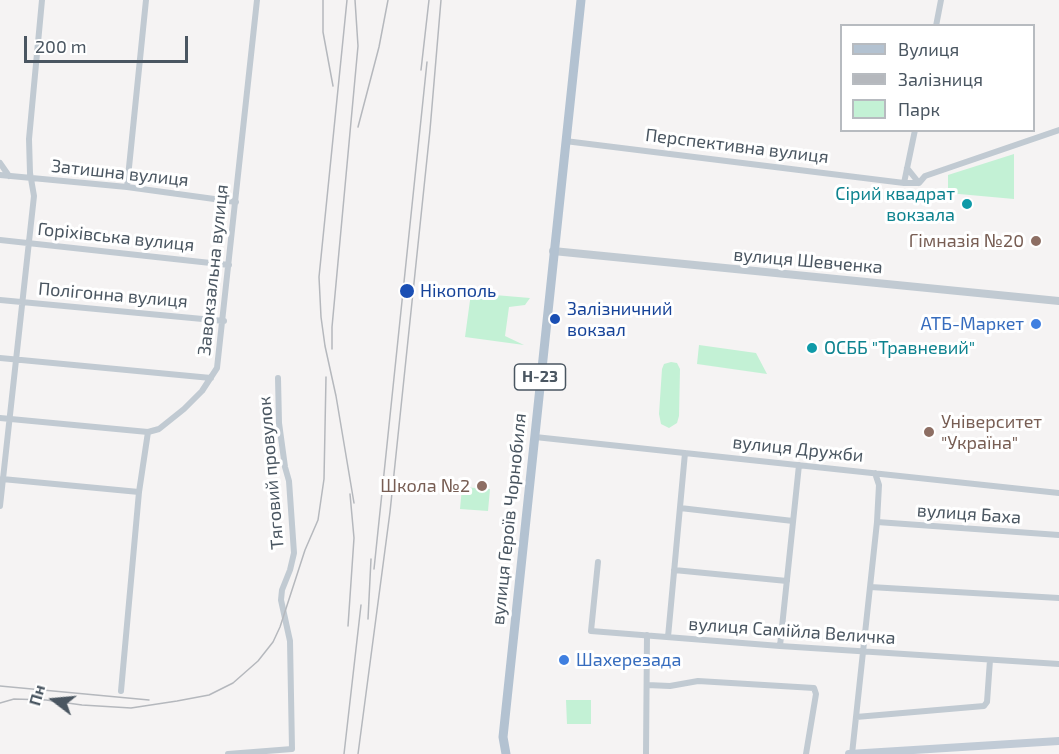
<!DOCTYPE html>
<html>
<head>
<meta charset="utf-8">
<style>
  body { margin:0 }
  #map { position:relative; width:1059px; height:754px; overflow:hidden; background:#f5f3f3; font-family:"Exo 2",sans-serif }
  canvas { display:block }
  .legend { position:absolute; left:840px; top:24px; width:195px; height:108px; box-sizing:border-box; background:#fff; border:2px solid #b7bbc0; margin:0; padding:8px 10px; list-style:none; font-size:18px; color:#4a5661 }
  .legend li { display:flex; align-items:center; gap:12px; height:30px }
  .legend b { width:30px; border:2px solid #b7bbc0 }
  .north { position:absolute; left:24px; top:670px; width:60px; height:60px; -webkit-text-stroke:4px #fff; paint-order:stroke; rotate:286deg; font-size:16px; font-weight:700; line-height:24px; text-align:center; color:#4a5661 }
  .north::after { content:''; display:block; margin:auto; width:21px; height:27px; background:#4a5661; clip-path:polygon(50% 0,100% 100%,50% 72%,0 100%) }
  .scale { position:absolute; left:24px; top:36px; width:164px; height:27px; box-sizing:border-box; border:3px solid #4a5661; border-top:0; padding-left:8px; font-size:18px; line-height:21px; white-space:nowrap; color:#4a5661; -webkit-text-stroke:4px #fff; paint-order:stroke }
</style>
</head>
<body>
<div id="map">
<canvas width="1059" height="754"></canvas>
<ul class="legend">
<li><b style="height:8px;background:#b3c2d1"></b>Вулиця</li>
<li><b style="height:8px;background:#b5b8bd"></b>Залізниця</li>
<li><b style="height:16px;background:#c3f1d5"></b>Парк</li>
</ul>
<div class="north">Пн</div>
<div class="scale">200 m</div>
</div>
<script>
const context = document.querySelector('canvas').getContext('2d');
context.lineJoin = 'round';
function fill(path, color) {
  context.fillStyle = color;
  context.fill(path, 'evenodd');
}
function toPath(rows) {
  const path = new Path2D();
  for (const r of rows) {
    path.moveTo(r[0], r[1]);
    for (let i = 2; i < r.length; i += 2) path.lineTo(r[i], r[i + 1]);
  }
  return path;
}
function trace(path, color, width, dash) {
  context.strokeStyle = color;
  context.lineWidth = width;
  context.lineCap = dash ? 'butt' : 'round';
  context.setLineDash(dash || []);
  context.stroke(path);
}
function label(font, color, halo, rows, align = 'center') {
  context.font = font + ' "Exo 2",sans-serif';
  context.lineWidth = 6;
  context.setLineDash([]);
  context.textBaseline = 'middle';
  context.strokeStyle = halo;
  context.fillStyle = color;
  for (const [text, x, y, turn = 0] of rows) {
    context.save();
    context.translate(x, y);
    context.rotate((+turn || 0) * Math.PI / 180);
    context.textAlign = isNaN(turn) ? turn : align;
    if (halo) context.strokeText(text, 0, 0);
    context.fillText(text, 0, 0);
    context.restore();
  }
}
fill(toPath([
  [1014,154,1014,199,948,193,948,175],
  [471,293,530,298,525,305,509,307,505,336,524,345,465,337],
  [699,345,756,353,767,374,697,364],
  [671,362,677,363,680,369,679,416,677,423,669,428,661,424,659,414,662,369,664,364],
  [462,487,490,489,488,511,460,509],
  [566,700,591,700,591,724,567,724]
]), '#c3f1d5');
trace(toPath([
  [936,26,941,0],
  [565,141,904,183,919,183,925,176,1059,130],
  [0,163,9,176],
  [907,168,919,183],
  [0,175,127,187,236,202],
  [904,183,915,130],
  [127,187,146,0],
  [0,240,229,265],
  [0,300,224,321],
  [0,358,211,378],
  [0,418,148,432],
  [535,437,1059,493],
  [2,479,139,492],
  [0,506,34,196,30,173,29,139,42,0],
  [680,508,793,521],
  [877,522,1059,535],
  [598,562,591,631,780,646,1059,664],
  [674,570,787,581],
  [870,587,1059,598],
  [668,637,685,453],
  [780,646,799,465],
  [647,685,670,686,698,681,814,688,816,694,806,754],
  [121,691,139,492,148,432,159,429,184,409,202,391,217,368,257,0],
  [856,717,984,706,987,702,990,660],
  [228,754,292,749,290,641,281,600,282,590,290,570,294,553,289,481,285,467,279,423,278,378],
  [646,754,647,635],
  [852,754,877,522,879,485,875,473]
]), '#c1cad2', 6);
trace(toPath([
  [553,251,1059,301]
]), '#c1cad2', 8);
trace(toPath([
  [849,754,1059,741]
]), '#c1cbd6', 8);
trace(toPath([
  [506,754,503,737,581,0]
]), '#b3c2d1', 9);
trace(toPath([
  [323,0,323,32,333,86],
  [347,0,319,277,321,317,325,346,336,396,354,503],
  [421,70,429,0],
  [358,127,379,47,388,0],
  [332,349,332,327,358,46,355,0],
  [374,569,427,62],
  [368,619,371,559],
  [348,626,354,538,350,494],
  [0,686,149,700],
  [0,703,14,699,46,700,82,705,131,708,177,701,209,695,233,683,258,661,273,642,280,627,305,550,318,520,324,479,326,377],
  [344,754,361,605],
  [358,754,390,512,430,130,441,0]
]), '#b5b8bd', 1.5);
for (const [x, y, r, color] of [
  [967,204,6,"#0f9aa8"],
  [1036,241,6,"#8d6e63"],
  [407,291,8,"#1a4fb4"],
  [555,319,6,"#1a4fb4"],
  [1036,324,6,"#3f7fe0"],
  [812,348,6,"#0f9aa8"],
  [929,432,6,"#8d6e63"],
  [482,486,6,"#8d6e63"],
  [564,660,6,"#3f7fe0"]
]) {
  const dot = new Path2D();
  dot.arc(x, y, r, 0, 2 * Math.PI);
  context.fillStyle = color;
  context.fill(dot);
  trace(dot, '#fff', 2);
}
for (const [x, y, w] of [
  [540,377,51]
]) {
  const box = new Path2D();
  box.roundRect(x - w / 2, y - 13, w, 26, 4.5);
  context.fillStyle = '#fff';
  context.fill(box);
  trace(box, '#4a5661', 1.5);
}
label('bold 16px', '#4a5661', null, [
  ["Н-23",540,377]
]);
label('18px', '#4a5661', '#fff', [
  ["Перспективна вулиця",737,146,7],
  ["Затишна вулиця",120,173,6],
  ["Горіхівська вулиця",116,237,6],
  ["вулиця Шевченка",808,261,5],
  ["Завокзальна вулиця",213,270,-84],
  ["Полігонна вулиця",113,295,5],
  ["вулиця Дружби",798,449,6],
  ["Тяговий провулок",271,473,-95],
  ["вулиця Баха",969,514,4],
  ["вулиця Героїв Чорнобиля",509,519,-84],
  ["вулиця Самійла Величка",792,631,4]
]);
label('18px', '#0d838f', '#fff', [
  ["Сірий квадрат",955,194],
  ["вокзала",955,215],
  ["ОСББ \"Травневий\"",824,348,"left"]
], 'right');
label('18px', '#785e54', '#fff', [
  ["Гімназія №20",1024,241],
  ["Університет",941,422,"left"],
  ["\"Україна\"",941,443,"left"],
  ["Школа №2",470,486]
], 'right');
label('18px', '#164399', '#fff', [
  ["Нікополь",420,291],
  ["Залізничний",567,309],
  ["вокзал",567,330]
], 'left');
label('18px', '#366cbe', '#fff', [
  ["АТБ-Маркет",1024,324],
  ["Шахерезада",576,660,"left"]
], 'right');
</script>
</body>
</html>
